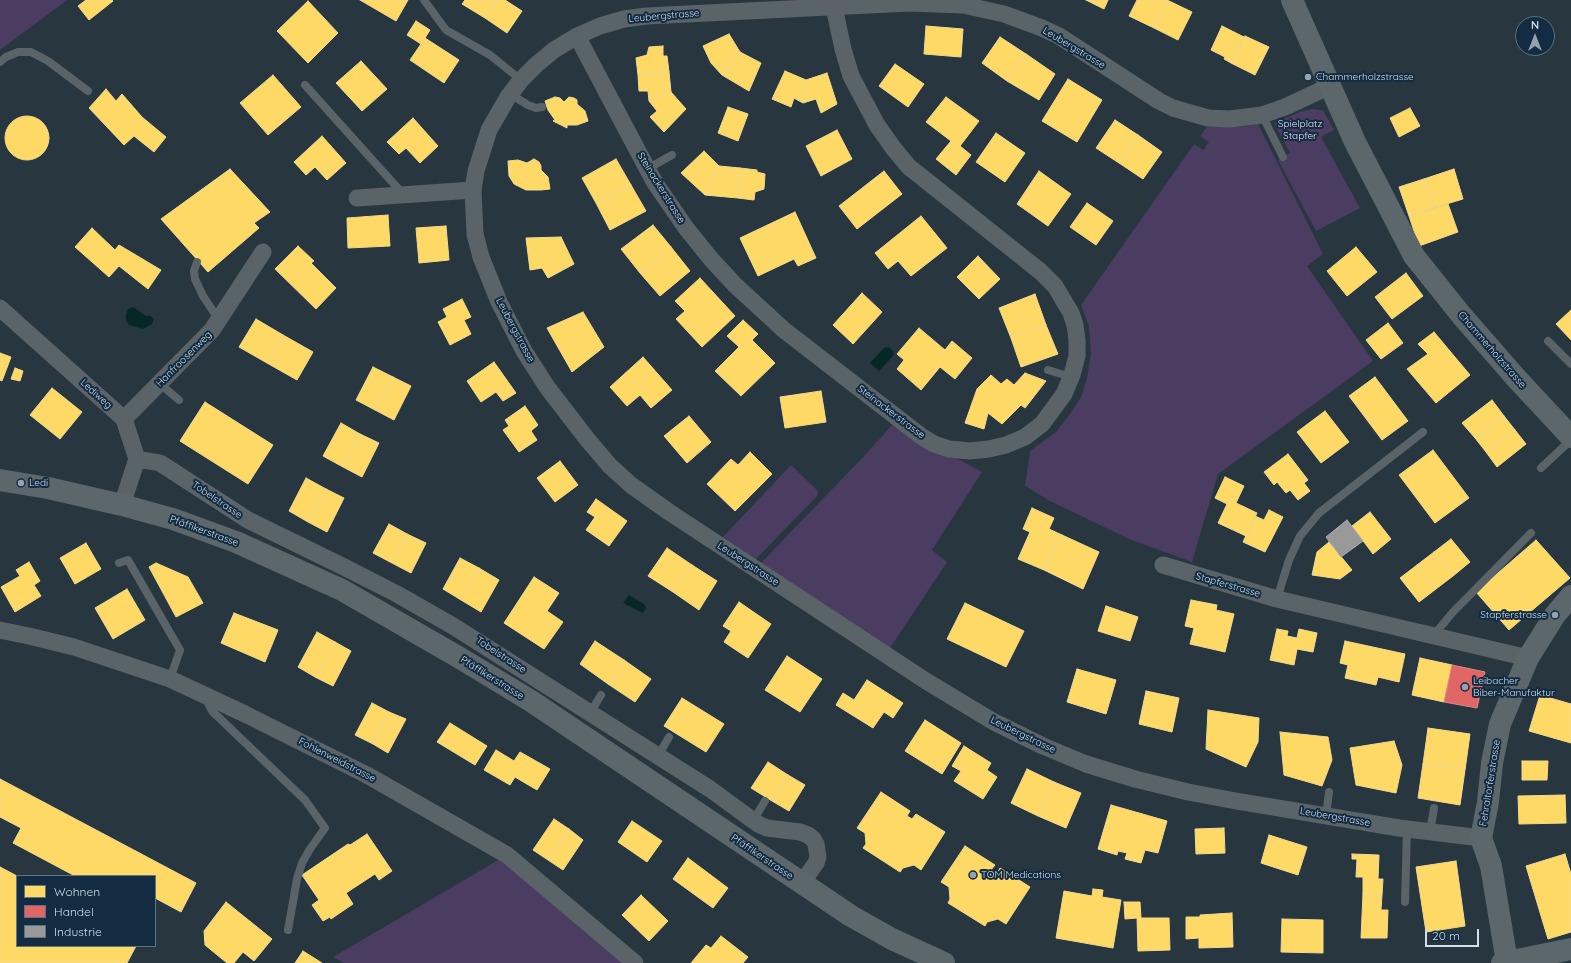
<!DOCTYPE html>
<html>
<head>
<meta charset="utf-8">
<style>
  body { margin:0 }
  #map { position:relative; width:1571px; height:963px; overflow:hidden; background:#283640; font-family:Quicksand,sans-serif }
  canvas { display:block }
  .legend { position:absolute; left:16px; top:875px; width:140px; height:72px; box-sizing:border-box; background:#132c41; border:1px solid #5e7385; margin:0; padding:5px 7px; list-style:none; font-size:12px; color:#cfdeec }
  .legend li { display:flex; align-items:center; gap:8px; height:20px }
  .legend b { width:20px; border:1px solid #5e7385 }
  .north { position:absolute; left:1515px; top:16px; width:40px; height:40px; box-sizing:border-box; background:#132c41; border:1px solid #5e7385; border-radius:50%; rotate:0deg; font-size:11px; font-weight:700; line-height:16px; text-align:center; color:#cfdeec }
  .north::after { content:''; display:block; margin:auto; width:14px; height:18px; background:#95a3b0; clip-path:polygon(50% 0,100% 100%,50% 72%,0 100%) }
  .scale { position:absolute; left:1425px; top:929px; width:54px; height:18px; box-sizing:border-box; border:2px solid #cfdeec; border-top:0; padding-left:5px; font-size:12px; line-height:14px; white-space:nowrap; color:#cfdeec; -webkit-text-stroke:3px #132c41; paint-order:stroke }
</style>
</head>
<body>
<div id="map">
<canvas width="1571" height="963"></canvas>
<ul class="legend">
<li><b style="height:11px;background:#ffd966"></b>Wohnen</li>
<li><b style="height:11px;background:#e06666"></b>Handel</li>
<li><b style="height:11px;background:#999"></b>Industrie</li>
</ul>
<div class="north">N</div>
<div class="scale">20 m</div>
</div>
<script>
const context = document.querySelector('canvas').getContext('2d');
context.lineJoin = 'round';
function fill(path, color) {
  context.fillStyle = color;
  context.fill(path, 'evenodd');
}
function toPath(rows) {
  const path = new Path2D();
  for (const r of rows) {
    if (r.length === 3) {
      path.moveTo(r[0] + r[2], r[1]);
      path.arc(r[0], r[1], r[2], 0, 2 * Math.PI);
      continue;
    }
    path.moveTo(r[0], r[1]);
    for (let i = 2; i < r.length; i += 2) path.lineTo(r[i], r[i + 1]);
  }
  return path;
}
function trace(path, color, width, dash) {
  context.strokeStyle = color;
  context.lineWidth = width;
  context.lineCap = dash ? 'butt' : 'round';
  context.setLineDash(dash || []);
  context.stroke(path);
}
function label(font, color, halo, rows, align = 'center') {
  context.font = font + ' Quicksand,sans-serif';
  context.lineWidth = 4;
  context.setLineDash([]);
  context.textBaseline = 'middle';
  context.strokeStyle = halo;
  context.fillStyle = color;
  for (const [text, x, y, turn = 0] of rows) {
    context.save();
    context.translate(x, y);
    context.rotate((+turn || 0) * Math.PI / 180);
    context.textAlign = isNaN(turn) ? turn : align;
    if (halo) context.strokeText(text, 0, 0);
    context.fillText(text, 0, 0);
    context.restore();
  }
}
fill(toPath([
  [0,0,67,0,0,50],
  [1312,109,1321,110,1324,112,1334,130,1321,137,1360,208,1316,231,1278,160,1297,149,1290,153,1274,123,1300,112],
  [1258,124,1323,254,1307,266,1373,361,1218,474,1192,562,1129,539,1050,501,1025,486,1030,451,1056,432,1070,414,1081,397,1087,378,1091,354,1089,326,1081,305,1194,144,1203,150,1209,142,1200,136,1207,127,1240,127],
  [893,424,982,472,932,550,947,562,890,648,761,563,865,455],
  [791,465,818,491,817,496,756,559,722,538],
  [507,855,635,963,344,963,333,957]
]), '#4b3c61');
fill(toPath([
  [133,307,146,316,151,316,154,319,152,324,143,329,129,325,126,320,126,315,128,309],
  [889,347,893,351,894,355,879,371,870,363,884,348],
  [629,595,644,604,646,608,643,613,623,603]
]), '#052826');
const homes = toPath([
  [86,0,112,0,113,1,89,20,78,6,86,0],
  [360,0,408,0,396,21,360,0],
  [465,0,496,0,485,18,462,4,465,0],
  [496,0,505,0,522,11,507,33,485,18,496,0],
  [1086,0,1108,0,1104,9,1086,0],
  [1137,0,1167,0,1154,28,1129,16,1137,0],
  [1167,0,1192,12,1178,40,1154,28,1167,0],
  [308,1,338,33,308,63,277,31,308,1],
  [416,21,430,30,425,38,459,60,444,83,410,60,421,44,407,35,416,21],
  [926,26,963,29,961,57,924,54,926,26],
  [1222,26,1244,37,1231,63,1224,59,1225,57,1211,50,1222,26],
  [729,34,740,52,722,75,711,63,703,46,729,34],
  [1245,36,1269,47,1255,75,1231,63,1245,36],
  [1000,37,1026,54,1007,81,982,63,1000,37],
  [663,46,663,56,667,56,669,72,638,75,636,58,647,55,649,47,663,46],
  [740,52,761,63,749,91,722,75,740,52],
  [1026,54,1055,74,1039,100,1007,81,1026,54],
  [361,61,387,89,362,111,336,83,361,61],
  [895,64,924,84,908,107,879,86,895,64],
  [785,71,806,80,803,103,794,98,791,107,772,99,785,71],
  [669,72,671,92,649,101,648,91,639,91,638,75,669,72],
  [827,73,837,104,821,113,816,99,803,103,806,80,827,73],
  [273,75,301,107,268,135,240,103,273,75],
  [1068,79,1102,100,1077,142,1042,121,1068,79],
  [106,89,116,101,122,94,142,117,166,137,154,152,134,136,124,145,89,108,106,89],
  [671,92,686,109,664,132,650,117,657,111,649,101,671,92],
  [555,97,560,98,564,102,569,97,574,98,577,100,577,104,585,111,588,121,577,125,567,125,567,128,553,121,555,120,548,110,545,101,555,97],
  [946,97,979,121,960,146,971,155,956,175,936,159,951,141,926,122,946,97],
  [728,107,748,114,738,141,718,133,728,107],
  [1410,108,1420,126,1399,137,1390,118,1410,108],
  [27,138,22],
  [413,118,438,146,420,163,406,148,399,154,387,142,413,118],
  [1115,120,1138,135,1119,163,1096,148,1115,120],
  [837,130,852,159,821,176,806,146,837,130],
  [996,133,1025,153,1005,182,976,162,996,133],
  [1138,135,1162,152,1143,179,1119,163,1138,135],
  [322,136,346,163,327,180,315,167,306,175,294,162,322,136],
  [704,151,719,166,705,195,681,173,704,151],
  [534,159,539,162,541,166,541,170,548,177,550,189,541,190,526,190,514,184,509,176,508,161,518,160,527,163,534,159],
  [616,159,631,185,596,203,582,178,616,159],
  [719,166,740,168,738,198,705,195,719,166],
  [740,168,757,170,757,172,765,174,764,189,755,192,754,200,738,198,740,168],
  [230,169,270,212,254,223,259,228,208,272,161,219,230,169],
  [1454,169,1463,199,1433,208,1424,179,1454,169],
  [884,171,902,194,857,229,839,206,884,171],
  [1039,171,1071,194,1048,226,1017,204,1039,171],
  [1424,179,1433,208,1409,216,1399,187,1424,179],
  [631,185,646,211,610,230,596,203,631,185],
  [1087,203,1113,221,1096,245,1070,227,1087,203],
  [1448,204,1458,232,1419,246,1409,216,1448,204],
  [795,212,816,258,798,266,794,259,758,276,740,238,795,212],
  [388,215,390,246,348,248,347,218,388,215],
  [921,216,947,248,911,276,898,261,888,269,875,253,921,216],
  [653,225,671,247,640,273,621,249,653,225],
  [446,226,449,260,419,263,416,228,446,226],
  [92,228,115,250,119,245,161,270,148,289,119,266,109,277,75,247,92,228],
  [561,237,574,264,548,278,542,268,530,270,526,238,561,237],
  [298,246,314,261,311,263,336,288,316,309,275,269,298,246],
  [671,247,690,271,660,296,640,273,671,247],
  [1356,247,1377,272,1347,296,1327,271,1356,247],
  [978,256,1000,279,979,299,957,277,978,256],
  [1406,273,1423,296,1392,319,1375,297,1406,273],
  [700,278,735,316,702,347,676,319,685,311,675,301,700,278],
  [862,293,882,312,853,344,833,325,862,293],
  [1035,294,1046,325,1011,338,999,308,1035,294],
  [462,299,471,317,464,320,471,334,450,345,438,322,447,317,443,309,462,299],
  [1571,310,1571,340,1556,324,1571,310],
  [583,312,604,347,572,372,547,328,583,312],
  [256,319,283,335,267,363,239,347,256,319],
  [743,320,758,334,752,340,775,363,741,396,715,371,739,347,727,336,743,320],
  [1388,323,1403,343,1381,359,1366,340,1388,323],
  [1046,325,1058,354,1021,367,1011,338,1046,325],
  [919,328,945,350,952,341,972,358,955,379,940,367,921,390,897,369,904,360,897,354,919,328],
  [1434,332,1470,375,1436,403,1407,369,1428,354,1418,344,1434,332],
  [283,335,313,352,297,380,267,363,283,335],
  [0,353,11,357,2,381,0,380,0,353],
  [643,357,672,390,651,408,640,395,627,406,610,387,643,357],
  [494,362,516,393,503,401,496,392,481,402,467,381,494,362],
  [373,367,393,377,375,410,356,400,373,367],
  [15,368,23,371,20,381,11,379,15,368],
  [1025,373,1046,381,1025,408,1021,405,1002,424,988,413,984,429,965,423,977,389,991,375,1001,384,1007,379,1014,385,1025,373],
  [393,377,411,386,394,420,375,410,393,377],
  [1375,377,1408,421,1382,440,1349,396,1375,377],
  [52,388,82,412,60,439,30,415,52,388],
  [821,391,826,422,785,428,780,397,821,391],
  [1492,400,1504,416,1475,438,1462,423,1492,400],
  [205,402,273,445,248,484,180,441,205,402],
  [525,406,538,425,531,431,537,440,519,452,503,430,509,426,505,420,525,406],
  [1325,411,1349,442,1321,463,1297,432,1325,411],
  [689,416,711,442,687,463,664,436,689,416],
  [1504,416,1515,430,1486,452,1475,438,1504,416],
  [341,423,360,434,343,467,323,456,341,423],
  [1515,430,1526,444,1497,467,1486,452,1515,430],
  [360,434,379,443,362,477,343,467,360,434],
  [1433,450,1469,498,1435,523,1399,475,1433,450],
  [750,452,772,474,735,511,707,484,731,459,738,465,750,452],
  [1288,454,1308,480,1304,483,1310,491,1298,500,1290,490,1286,493,1277,482,1274,485,1264,472,1288,454],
  [560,461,578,485,555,502,537,478,560,461],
  [1225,477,1244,486,1236,503,1257,513,1246,536,1218,523,1227,504,1215,498,1225,477],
  [306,478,326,489,308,522,289,511,306,478],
  [326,489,344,498,327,532,308,522,326,489],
  [596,499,627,521,609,546,586,530,595,517,587,512,596,499],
  [1032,508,1054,518,1049,529,1062,535,1044,570,1018,559,1030,532,1023,529,1032,508],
  [1269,510,1283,517,1265,552,1243,542,1255,516,1264,520,1269,510],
  [1370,512,1391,539,1373,554,1352,526,1370,512],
  [389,524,407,534,392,563,373,553,389,524],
  [407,534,426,543,411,573,392,563,407,534],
  [1062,535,1099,552,1083,589,1044,570,1062,535],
  [1451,539,1470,562,1453,576,1434,552,1451,539],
  [1536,540,1570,578,1509,630,1476,592,1536,540],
  [1329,542,1352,570,1340,579,1312,575,1317,552,1329,542],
  [86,543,101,569,75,584,60,558,86,543],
  [667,548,692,565,673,592,648,576,667,548],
  [1434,552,1453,576,1436,589,1417,565,1434,552],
  [460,558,479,568,461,600,443,589,460,558],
  [29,562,40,581,34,585,41,596,15,612,1,587,20,576,16,570,29,562],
  [156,563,188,577,203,603,176,617,149,567,156,563],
  [692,565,717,581,699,610,673,592,692,565],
  [1417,565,1436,589,1419,602,1400,578,1417,565],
  [479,568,499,580,481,612,461,600,479,568],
  [534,577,559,593,547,611,563,622,544,649,504,623,534,577],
  [127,589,145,620,113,639,95,608,127,589],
  [1191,600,1217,605,1216,610,1234,614,1225,652,1190,644,1194,628,1185,626,1191,600],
  [739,602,771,624,748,658,724,642,731,631,723,626,739,602],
  [965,603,1024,631,1006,667,947,639,965,603],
  [1106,606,1138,617,1130,641,1098,631,1106,606],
  [234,613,278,630,265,662,221,643,234,613],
  [1277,629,1288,631,1287,636,1297,638,1299,629,1317,633,1313,652,1297,649,1294,665,1270,660,1277,629],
  [317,632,335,642,315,677,298,667,317,632],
  [595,641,624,660,608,684,580,664,595,641],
  [1345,641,1405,654,1399,682,1378,677,1376,685,1345,678,1348,665,1340,663,1345,641],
  [335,642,351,651,333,686,315,677,335,642],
  [787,656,822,679,800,712,765,690,787,656],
  [1420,658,1452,665,1444,702,1412,695,1420,658],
  [624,660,651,679,635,702,608,684,624,660],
  [1077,669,1116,680,1106,714,1067,702,1077,669],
  [867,680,903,703,893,718,884,712,873,728,836,705,843,693,854,700,867,680],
  [1146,691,1179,698,1172,732,1139,724,1146,691],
  [1540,695,1571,704,1571,743,1529,731,1540,695],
  [682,698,724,724,706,752,664,726,682,698],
  [372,703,389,712,373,744,355,735,372,703],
  [1208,710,1259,718,1258,742,1246,767,1206,749,1208,710],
  [389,712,406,719,388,753,373,744,389,712],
  [925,720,961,743,942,774,905,751,925,720],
  [450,723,487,746,475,765,437,742,450,723],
  [1428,728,1470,734,1465,770,1423,764,1428,728],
  [1280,732,1328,737,1332,760,1322,786,1284,775,1280,732],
  [1394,741,1402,765,1396,793,1356,785,1350,748,1394,741],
  [964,746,991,763,987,770,997,777,983,799,954,781,961,771,952,766,964,746],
  [496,750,514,761,520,752,550,769,537,790,515,777,510,785,484,770,496,750],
  [1522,761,1548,761,1547,780,1522,780,1522,761],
  [768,762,788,775,772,801,751,788,768,762],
  [1423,764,1465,770,1460,805,1418,798,1423,764],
  [1027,769,1054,782,1038,816,1011,803,1027,769],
  [788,775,805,785,789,811,772,801,788,775],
  [0,779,196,883,181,912,155,898,155,876,75,876,13,843,21,828,0,817,0,779],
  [1054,782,1081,793,1066,828,1038,816,1054,782],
  [881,792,910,811,907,816,912,819,916,814,945,832,921,870,914,865,903,868,900,872,863,848,866,844,865,833,857,828,881,792],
  [1565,795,1566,823,1519,824,1518,796,1565,795],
  [1111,805,1167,821,1158,853,1145,850,1141,863,1125,859,1127,853,1118,851,1117,855,1098,849,1111,805],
  [554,819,569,829,548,860,533,850,554,819],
  [632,821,662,841,647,862,618,842,632,821],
  [1224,828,1225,853,1196,854,1195,829,1224,828],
  [569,829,583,840,563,870,548,860,569,829],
  [367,834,392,871,379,880,375,874,346,893,353,904,331,919,330,917,323,921,312,905,319,900,302,875,348,844,350,845,367,834],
  [1269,835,1307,847,1298,875,1261,863,1269,835],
  [965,846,995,865,991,870,997,874,1000,868,1030,887,1006,924,998,919,987,922,985,926,948,903,950,899,949,887,941,882,965,846],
  [1352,854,1379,855,1378,879,1383,879,1382,895,1363,894,1363,877,1356,877,1357,859,1352,859,1352,854],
  [1565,854,1571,874,1571,932,1548,939,1526,866,1565,854],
  [688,858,728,888,713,908,673,879,688,858],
  [1456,861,1465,926,1426,932,1416,867,1456,861],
  [0,867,17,876,17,946,136,946,127,963,0,963,0,867],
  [1093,889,1103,890,1102,897,1121,900,1113,948,1056,938,1064,891,1092,896,1093,889],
  [1363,894,1382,895,1381,910,1388,910,1387,938,1361,938,1363,894],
  [641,895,668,921,649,941,622,915,641,895],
  [226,902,272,939,254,961,243,952,234,963,227,963,205,945,204,931,226,902],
  [1124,902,1140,902,1141,918,1169,918,1170,950,1138,951,1137,918,1125,919,1124,902],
  [1232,913,1233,947,1199,948,1199,938,1186,939,1186,917,1200,917,1200,915,1232,913],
  [1282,919,1323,920,1323,953,1281,952,1282,919],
  [721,936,748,957,743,963,691,963,706,945,711,948,721,936],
  [303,951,322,963,295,963,303,951]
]);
fill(homes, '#ffd966');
trace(homes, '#f1da8e', 1);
const shops = toPath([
  [1452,665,1485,672,1477,708,1444,702,1452,665]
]);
fill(shops, '#e06666');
trace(shops, '#db8a8e', 1);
const industry = toPath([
  [1347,520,1363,541,1341,557,1326,537,1347,520]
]);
fill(industry, '#999');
trace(industry, '#a9aeb2', 1);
trace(toPath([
  [424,0,446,30,490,55,521,80],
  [0,62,6,57,18,52,31,52,48,61,88,91],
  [305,85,403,194],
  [510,94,528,105,536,108,542,107],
  [1262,115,1283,157],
  [647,169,672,155],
  [197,262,194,271,195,279,203,296,219,320],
  [1548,341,1571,364],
  [1048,370,1071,377],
  [159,383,179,400],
  [1541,468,1571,440],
  [119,563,128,560,180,650,170,679],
  [1277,599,1289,560,1300,536,1319,513,1423,432],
  [1433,636,1453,612,1531,533],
  [206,699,212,711,305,800,325,828,310,849,302,863,297,879,288,930],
  [590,713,601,695],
  [658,756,669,737],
  [1326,816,1329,792],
  [753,821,765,801],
  [1430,832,1434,808],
  [1405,902,1407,829]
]), '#5a6468', 8);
trace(toPath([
  [577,36,641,157,655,183,686,228,711,259,735,285,784,330,921,436,934,444,949,449,970,451,989,449,1006,445,1025,437,1042,424,1064,394,1072,375,1077,356,1077,340,1075,325,1071,313,1055,286,1041,272,928,182,909,167,894,149,877,125,851,76,843,49,834,7],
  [1330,86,1285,107,1262,115,1230,119,1208,118,1173,108,1159,101,1059,36,1042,28,1004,14,963,5,909,3,647,16,624,19,600,26,577,36,554,50,537,64,521,80,508,97,489,130,476,171,473,190,475,234,481,257,499,302,524,351,547,387,587,439,610,466,631,485,669,512,926,681,994,722,1043,746,1086,764,1135,779,1188,792,1236,801,1399,828,1481,838],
  [357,198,473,190],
  [0,308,124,419,137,459,122,505],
  [124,419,212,330,263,252],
  [137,459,160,463,248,520,344,567,397,594,453,626,710,789,758,824,767,828,800,832,808,835,813,839,816,844,818,857,816,863,802,883],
  [1163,565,1277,599,1528,658],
  [0,630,29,636,74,647,170,679,245,714,367,775,507,855,635,963]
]), '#5a6468', 17);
trace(toPath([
  [1292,0,1355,142,1414,256,1462,316,1517,379,1571,437],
  [0,480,48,488,122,505,173,519,236,542,342,590,460,658,531,701,851,916,892,939,944,963],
  [1507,962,1491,866,1481,838,1488,802,1492,763,1500,724,1528,658,1555,615,1571,596],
  [1502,963,1571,949]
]), '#5b676b', 22);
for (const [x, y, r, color] of [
  [1308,77,4,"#95a3b0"],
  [21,483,4,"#95a3b0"],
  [1555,615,4,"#95a3b0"],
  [1465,687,4,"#95a3b0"],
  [973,875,4,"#95a3b0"]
]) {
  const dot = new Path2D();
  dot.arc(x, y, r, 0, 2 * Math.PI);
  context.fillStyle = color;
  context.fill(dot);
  trace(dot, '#132c41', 1.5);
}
label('10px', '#cfdeec', '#132c41', [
  ["Leubergstrasse",664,16,-5],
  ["Leubergstrasse",1074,48,31],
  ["Steinackerstrasse",661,188,58],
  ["Leubergstrasse",515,330,62],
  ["Chammerholzstrasse",1492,350,49],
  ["Hanfroosenweg",184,359,-45],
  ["Lediweg",96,394,42],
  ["Steinackerstrasse",891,412,37],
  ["Tobelstrasse",217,500,34],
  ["Pfäffikerstrasse",204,531,20],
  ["Leubergstrasse",748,564,33],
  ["Stapferstrasse",1228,585,16],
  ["Tobelstrasse",501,655,33],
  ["Pfäffikerstrasse",492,678,32],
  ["Leubergstrasse",1023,735,26],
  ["Fohlenweidstrasse",337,760,27],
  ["Fehraltorferstrasse",1490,783,-81],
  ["Leubergstrasse",1335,817,10],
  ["Pfäffikerstrasse",762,857,34]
]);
label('10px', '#cfdeec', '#132c41', [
  ["Chammerholzstrasse",1316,77],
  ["Ledi",29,483],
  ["Stapferstrasse",1547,615,"right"],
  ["Leibacher",1473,681],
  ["Biber-Manufaktur",1473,693],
  ["TOM Medications",981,875]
], 'left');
label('10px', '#e8dcf9', '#132c41', [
  ["Spielplatz",1300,124],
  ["Stapfer",1300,136]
]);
</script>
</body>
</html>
